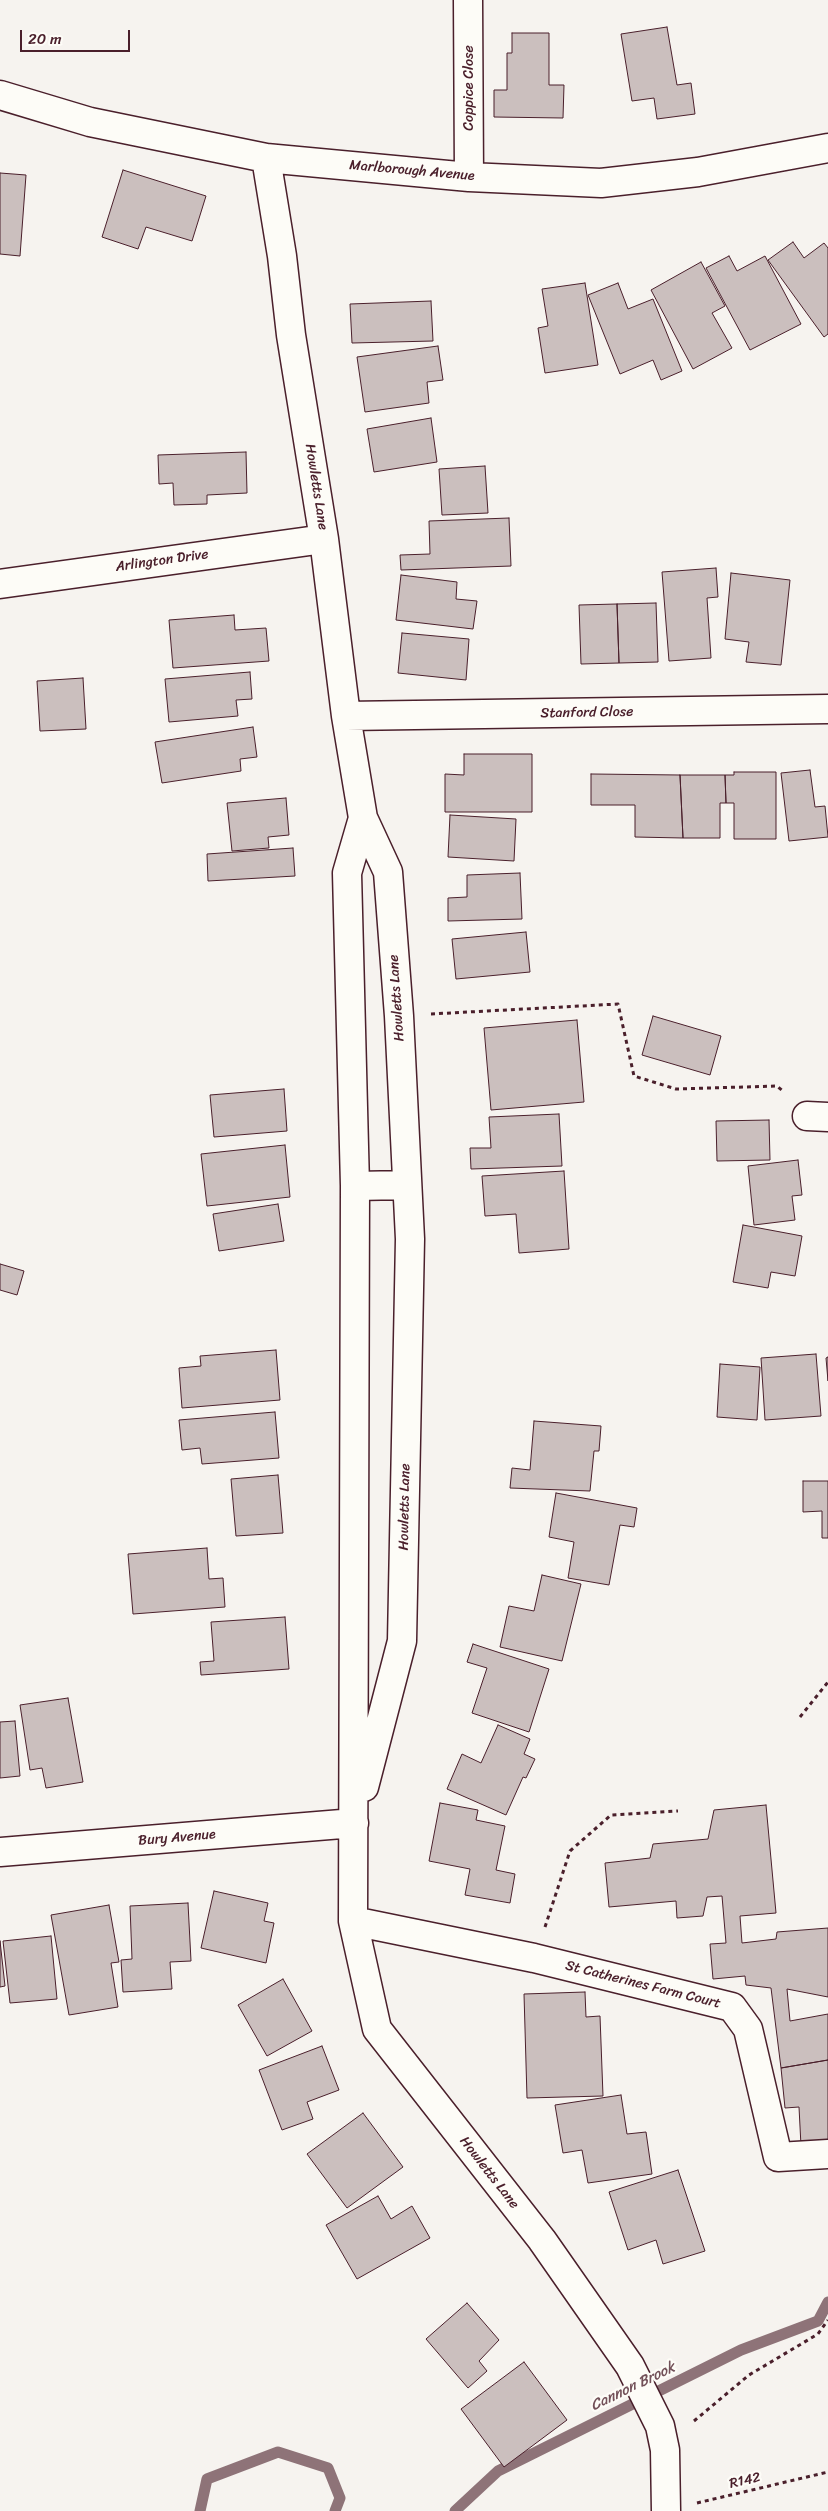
<!DOCTYPE html>
<html>
<head>
<meta charset="utf-8">
<style>
  body { margin:0 }
  #map { position:relative; width:828px; height:2511px; overflow:hidden; background:#f6f3ef; font-family:Sriracha,sans-serif }
  canvas { display:block }
  .scale { position:absolute; left:20px; top:30px; width:110px; height:22px; box-sizing:border-box; border:2px solid #4a1f2b; border-top:0; padding-left:6px; font-size:15px; line-height:18px; white-space:nowrap; color:#4a1f2b; -webkit-text-stroke:4px #fdfcf7; paint-order:stroke }
</style>
</head>
<body>
<div id="map">
<canvas width="828" height="2511"></canvas>
<div class="scale">20 m</div>
</div>
<script>
const context = document.querySelector('canvas').getContext('2d');
context.lineJoin = 'round';
function toPath(rows) {
  const path = new Path2D();
  for (const r of rows) {
    path.moveTo(r[0], r[1]);
    for (let i = 2; i < r.length; i += 2) path.lineTo(r[i], r[i + 1]);
  }
  return path;
}
function trace(path, color, width, dash) {
  context.strokeStyle = color;
  context.lineWidth = width;
  context.lineCap = dash ? 'butt' : 'round';
  context.setLineDash(dash || []);
  context.stroke(path);
}
function fill(path, color) {
  context.fillStyle = color;
  context.fill(path, 'evenodd');
}
function label(font, color, halo, rows, align = 'center') {
  context.font = font + ' Sriracha,sans-serif';
  context.lineWidth = 4.5;
  context.setLineDash([]);
  context.textBaseline = 'middle';
  context.strokeStyle = halo;
  context.fillStyle = color;
  for (const [text, x, y, turn = 0] of rows) {
    context.save();
    context.translate(x, y);
    context.rotate((+turn || 0) * Math.PI / 180);
    context.textAlign = isNaN(turn) ? turn : align;
    if (halo) context.strokeText(text, 0, 0);
    context.fillText(text, 0, 0);
    context.restore();
  }
}
trace(toPath([
  [200,2511,207,2479,278,2452,328,2468,340,2498,335,2511],
  [455,2511,498,2471,741,2350,818,2321,828,2302]
]), '#8e7378', 11);
const building = toPath([
  [667,27,677,85,691,83,695,114,657,119,654,98,632,101,621,34,667,27],
  [512,33,549,33,549,85,564,85,563,118,494,117,494,90,507,90,507,53,512,53,512,33],
  [123,170,206,196,192,241,146,227,138,249,102,237,123,170],
  [0,173,26,175,20,256,0,254,0,173],
  [793,242,804,258,824,243,828,248,828,334,824,337,768,260,793,242],
  [729,256,737,271,765,256,801,324,750,350,706,268,729,256],
  [701,262,725,306,712,313,732,348,693,369,651,290,701,262],
  [585,283,598,365,545,373,538,328,548,326,542,289,585,283],
  [618,283,628,309,653,299,682,371,661,380,653,360,620,374,588,295,618,283],
  [431,301,433,341,352,343,350,304,431,301],
  [438,346,443,380,427,382,429,403,365,412,357,357,438,346],
  [431,418,437,462,374,472,367,429,431,418],
  [246,452,247,493,207,495,207,504,174,505,173,483,159,484,158,455,246,452],
  [485,466,488,513,442,515,439,469,485,466],
  [509,518,511,566,401,570,400,555,430,554,429,521,509,518],
  [716,568,718,597,707,598,711,658,669,661,662,572,716,568],
  [731,573,790,580,781,665,746,662,749,642,725,639,731,573],
  [401,575,457,582,456,599,477,601,473,629,396,620,401,575],
  [656,603,658,662,619,663,617,604,656,603],
  [617,604,619,663,581,664,579,605,617,604],
  [234,615,235,630,266,628,269,661,173,668,169,620,234,615],
  [402,633,469,639,466,680,398,673,402,633],
  [250,672,252,699,236,700,238,716,169,722,165,679,250,672],
  [83,678,86,729,40,731,37,681,83,678],
  [253,727,257,757,240,759,241,771,162,783,155,742,253,727],
  [464,754,532,754,532,812,445,812,445,774,464,775,464,754],
  [810,770,815,807,825,806,828,837,789,841,781,773,810,770],
  [734,772,776,772,776,839,734,839,734,803,726,803,725,775,734,775,734,772],
  [591,774,680,775,683,838,635,837,635,805,591,805,591,774],
  [680,775,725,775,726,803,720,803,720,838,683,838,680,775],
  [286,798,289,835,268,837,269,848,232,851,227,803,286,798],
  [450,815,516,819,514,861,448,857,450,815],
  [293,848,295,876,208,881,207,854,293,848],
  [520,873,522,919,448,921,448,898,467,897,467,875,520,873],
  [526,932,530,972,456,979,452,939,526,932],
  [653,1016,721,1036,710,1075,642,1055,653,1016],
  [577,1020,584,1102,491,1110,484,1028,577,1020],
  [284,1089,287,1131,214,1137,210,1095,284,1089],
  [559,1114,562,1166,471,1169,470,1148,491,1148,489,1117,559,1114],
  [769,1120,770,1160,717,1161,716,1121,769,1120],
  [285,1145,290,1197,207,1206,201,1154,285,1145],
  [798,1160,802,1195,792,1196,795,1220,754,1225,748,1166,798,1160],
  [564,1171,569,1249,519,1253,516,1214,485,1216,482,1176,564,1171],
  [278,1204,284,1241,219,1251,213,1214,278,1204],
  [743,1225,802,1236,795,1276,771,1272,768,1288,733,1282,743,1225],
  [0,1264,24,1271,17,1295,0,1290,0,1264],
  [276,1350,280,1400,182,1408,179,1368,201,1366,200,1356,276,1350],
  [816,1354,821,1416,765,1420,761,1358,816,1354],
  [828,1357,828,1381,826,1358,828,1357],
  [720,1364,760,1367,757,1420,717,1417,720,1364],
  [275,1412,279,1458,202,1464,200,1448,182,1450,179,1420,275,1412],
  [534,1421,601,1426,599,1451,594,1451,590,1491,510,1488,512,1468,530,1470,534,1421],
  [278,1475,283,1533,236,1536,231,1479,278,1475],
  [803,1481,828,1481,828,1538,822,1538,822,1511,803,1512,803,1481],
  [556,1493,637,1508,634,1527,620,1525,609,1585,568,1578,574,1542,549,1537,556,1493],
  [207,1548,209,1579,223,1578,225,1607,133,1614,128,1554,207,1548],
  [542,1575,581,1584,562,1661,500,1647,509,1606,534,1611,542,1575],
  [285,1617,289,1669,201,1675,200,1662,214,1661,211,1622,285,1617],
  [473,1644,549,1669,529,1732,472,1713,487,1668,467,1662,473,1644],
  [68,1698,83,1782,46,1788,42,1768,30,1770,20,1705,68,1698],
  [15,1721,20,1776,0,1778,0,1722,15,1721],
  [498,1725,530,1739,524,1754,535,1759,526,1778,523,1777,506,1815,447,1789,462,1754,481,1763,498,1725],
  [440,1803,478,1810,476,1820,505,1826,496,1870,515,1874,510,1903,465,1895,470,1869,429,1861,440,1803],
  [766,1805,776,1913,740,1916,742,1943,776,1939,777,1932,828,1928,828,1997,787,1989,790,2021,828,2014,828,2060,781,2068,771,1988,746,1985,745,1976,713,1979,710,1944,726,1943,722,1896,707,1897,703,1916,677,1918,676,1901,609,1907,605,1863,650,1858,653,1844,708,1839,714,1810,766,1805],
  [214,1891,268,1903,264,1921,274,1923,266,1963,201,1948,214,1891],
  [188,1903,191,1961,170,1962,172,1989,123,1992,121,1960,132,1959,130,1906,188,1903],
  [109,1905,119,1962,111,1963,118,2007,69,2015,51,1915,109,1905],
  [51,1936,57,1999,10,2003,3,1941,51,1936],
  [0,1941,5,1986,0,1987,0,1941],
  [283,1979,312,2031,267,2056,238,2005,283,1979],
  [585,1992,586,2017,600,2016,603,2096,527,2098,524,1994,585,1992],
  [322,2046,339,2090,307,2102,313,2119,282,2130,259,2070,322,2046],
  [828,2060,828,2142,801,2146,799,2107,785,2108,781,2068,828,2060],
  [621,2095,627,2134,646,2132,652,2174,588,2183,582,2150,563,2153,555,2105,621,2095],
  [363,2113,403,2167,347,2208,307,2154,363,2113],
  [678,2170,705,2251,663,2264,656,2240,628,2250,609,2192,678,2170],
  [378,2196,391,2219,412,2206,430,2238,357,2279,326,2225,378,2196],
  [467,2303,499,2340,479,2361,487,2371,468,2388,426,2339,467,2303],
  [524,2362,567,2420,504,2467,461,2409,524,2362]
]);
fill(building, '#cbbfbe');
trace(building, '#4a1f2b', 1);
const minor = toPath([
  [468,0,469,177],
  [0,95,90,122,266,158,469,177,601,183,698,172,828,148],
  [266,158,282,256,291,335,324,539,346,716,363,818,388,872,399,1016,410,1239,402,1641,364,1787],
  [0,584,324,539],
  [346,716,828,709],
  [363,818,347,873,355,1186,353,1921,377,2029,542,2240,630,2366,660,2426,665,2450,666,2511],
  [807,1116,828,1117],
  [355,1186,407,1185],
  [0,1852,354,1823],
  [353,1921,534,1958,732,2007,748,2029,778,2157,828,2154]
]);
trace(minor, '#4a1f2b', 31);
trace(toPath([
  [431,1014,618,1004,634,1076,676,1089,777,1086,784,1092],
  [800,1717,828,1682],
  [545,1927,570,1851,611,1815,678,1811],
  [694,2421,749,2375,818,2334,828,2320],
  [697,2503,828,2472]
]), '#4a1f2b', 3, [4, 4]);
trace(minor, '#fdfcf7', 28);
label('14px', '#4a1f2b', '#fdfcf7', [
  ["Coppice Close",469,88,-90],
  ["Marlborough Avenue",412,171,5],
  ["Howletts Lane",316,487,81],
  ["Arlington Drive",162,561,-8],
  ["Stanford Close",587,713,-1],
  ["Howletts Lane",397,998,-94],
  ["Howletts Lane",405,1507,-89],
  ["Bury Avenue",177,1838,-5],
  ["St Catherines Farm Court",643,1985,14],
  ["Howletts Lane",489,2173,52],
  ["R142",745,2481,-13]
]);
label('italic 15px', '#725058', '#fdfcf7', [
  ["Cannon Brook",633,2387,-26]
]);
</script>
</body>
</html>
